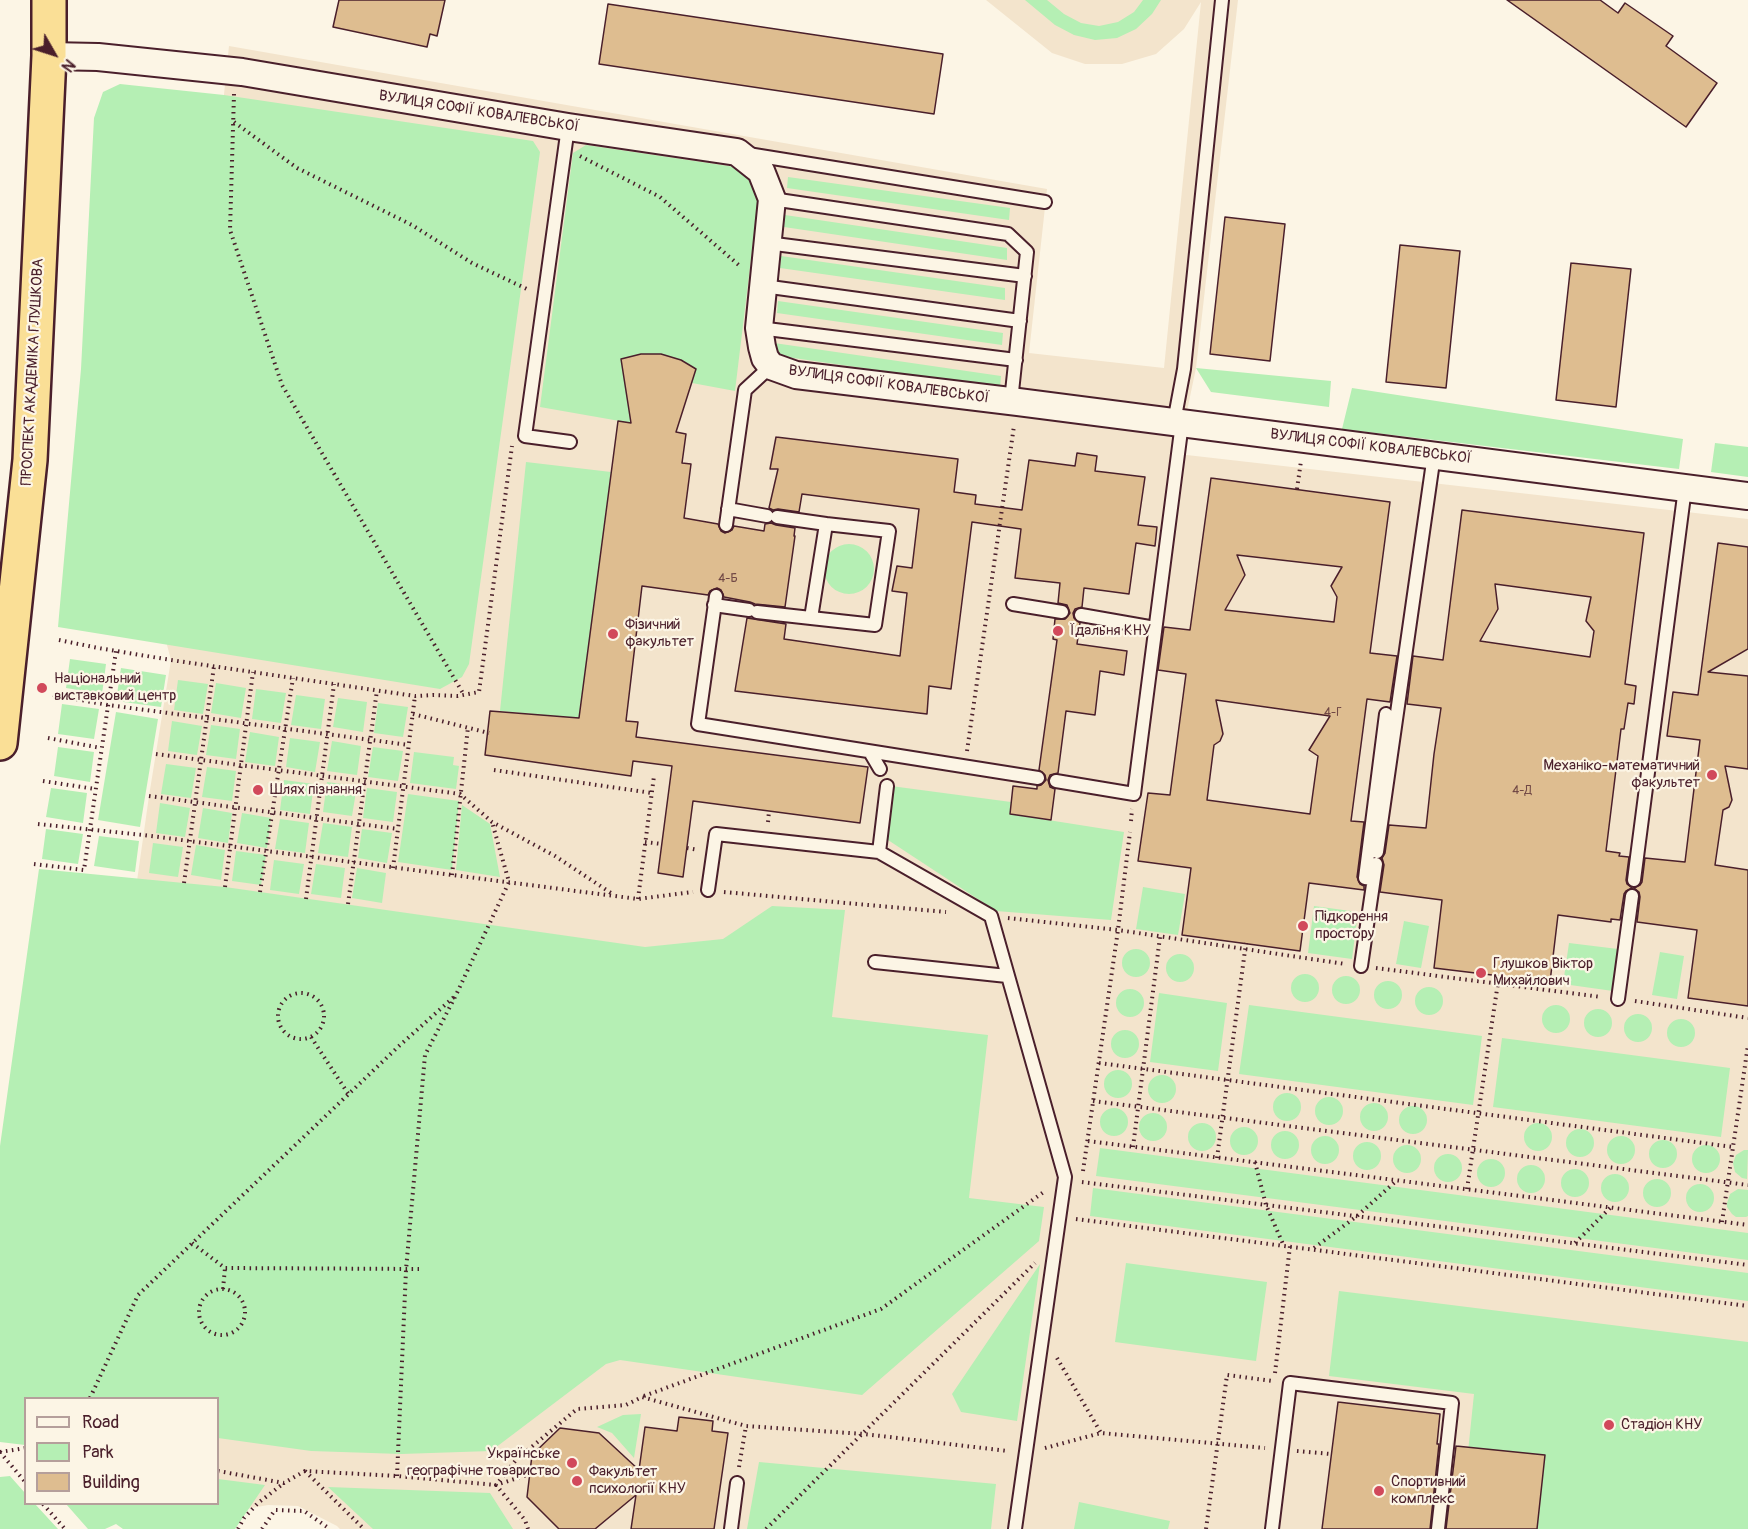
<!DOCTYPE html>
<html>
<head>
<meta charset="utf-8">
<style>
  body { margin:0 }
  #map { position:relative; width:1748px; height:1529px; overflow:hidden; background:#fcf5e5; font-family:Pangolin,sans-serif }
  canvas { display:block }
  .legend { position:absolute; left:24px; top:1397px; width:195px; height:108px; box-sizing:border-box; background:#fcf5e5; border:2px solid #b59f9b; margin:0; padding:8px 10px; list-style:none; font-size:18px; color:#4a1f2b }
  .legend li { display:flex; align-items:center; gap:12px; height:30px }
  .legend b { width:30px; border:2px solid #b59f9b }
  .north { position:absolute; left:24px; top:24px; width:60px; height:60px; -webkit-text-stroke:4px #fcf5e5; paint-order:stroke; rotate:129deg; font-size:16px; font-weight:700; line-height:24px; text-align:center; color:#4a1f2b }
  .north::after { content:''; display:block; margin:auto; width:21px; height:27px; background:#4a1f2b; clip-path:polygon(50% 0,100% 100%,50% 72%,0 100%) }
</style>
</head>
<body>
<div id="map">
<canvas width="1748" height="1529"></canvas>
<ul class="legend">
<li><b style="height:8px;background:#fcf5e5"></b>Road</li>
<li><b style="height:16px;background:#b5efb4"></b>Park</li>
<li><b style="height:16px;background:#debd90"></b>Building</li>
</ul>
<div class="north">N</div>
</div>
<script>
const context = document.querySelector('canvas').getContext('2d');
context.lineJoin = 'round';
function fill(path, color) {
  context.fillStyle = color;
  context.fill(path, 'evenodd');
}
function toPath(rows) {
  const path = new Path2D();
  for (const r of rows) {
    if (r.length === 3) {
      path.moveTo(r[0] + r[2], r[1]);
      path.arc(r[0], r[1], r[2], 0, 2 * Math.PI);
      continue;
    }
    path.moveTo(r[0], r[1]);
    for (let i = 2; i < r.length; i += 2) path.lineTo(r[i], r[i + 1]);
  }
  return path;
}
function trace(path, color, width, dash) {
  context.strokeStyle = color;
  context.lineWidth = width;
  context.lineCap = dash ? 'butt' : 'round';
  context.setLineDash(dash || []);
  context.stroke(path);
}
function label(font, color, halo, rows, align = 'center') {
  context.font = font + ' Pangolin,sans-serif';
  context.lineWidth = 4.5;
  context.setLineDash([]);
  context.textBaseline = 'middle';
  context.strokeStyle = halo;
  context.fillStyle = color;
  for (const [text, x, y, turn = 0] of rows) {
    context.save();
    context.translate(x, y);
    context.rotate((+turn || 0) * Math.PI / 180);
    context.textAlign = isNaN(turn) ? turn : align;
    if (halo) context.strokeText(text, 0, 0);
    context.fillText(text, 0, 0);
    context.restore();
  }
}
fill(toPath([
  [986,0,1238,0,1196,368,1178,454,1748,519,1748,1529,340,1529,337,1526,298,1506,268,1505,225,1513,218,1504,218,1398,64,1398,149,796,171,660,167,645,229,46,1047,189,1029,353,1164,368,1201,2,1184,29,1156,54,1122,64,1085,64,1052,53]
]), '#f3e4cc');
fill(toPath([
  [1025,0,1047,0,1064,14,1081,23,1099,26,1118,22,1134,12,1143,0,1161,0,1152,14,1136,29,1117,38,1095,40,1074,35,1055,25],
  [120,84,224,95,533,141,540,152,469,664,462,677,440,689,58,627,81,369,94,118,103,92],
  [586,145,742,168,759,193,735,391,692,383,696,369,681,360,661,354,641,354,621,360,631,423,540,407,573,153],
  [788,177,1010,208,1009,220,787,188],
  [785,215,1007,248,1007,260,784,227],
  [781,256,1005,288,1005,300,780,268],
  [778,301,1003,333,1002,345,777,313],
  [774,343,1001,376,1000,388,773,355],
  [1196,368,1331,381,1329,407,1211,392],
  [1352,388,1683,439,1679,469,1342,429],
  [1715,443,1748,447,1748,477,1711,472],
  [526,462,611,472,579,718,500,711],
  [849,569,25],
  [70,659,106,664,102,694,66,688],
  [121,668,166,675,161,707,116,701],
  [178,680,208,684,203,714,174,710],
  [216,683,246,688,241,718,211,713],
  [256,689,286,693,281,723,252,719],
  [296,695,325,699,321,729,291,725],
  [338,698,367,702,363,732,333,727],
  [378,703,408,707,403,737,374,733],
  [62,704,99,709,94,739,58,734],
  [116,712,158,719,140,827,98,820],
  [172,721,202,726,197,755,168,751],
  [211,725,240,729,236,759,206,755],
  [250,732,279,737,275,766,245,762],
  [290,738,320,742,315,772,286,767],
  [332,741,361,746,357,775,327,771],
  [58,747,94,752,90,782,54,776],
  [373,747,403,751,398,781,368,777],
  [414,752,454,757,453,765,459,766,456,789,410,783],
  [166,764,196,768,191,798,161,794],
  [207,767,236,771,232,801,202,797],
  [284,780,314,784,310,814,280,810],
  [327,782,357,786,352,816,323,812],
  [891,786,1011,802,1010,814,1124,832,1111,920,996,911,888,840],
  [51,788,87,793,83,823,46,817],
  [367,788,397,792,393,822,363,818],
  [408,794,459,801,452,870,398,862],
  [160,803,190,808,185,837,156,833],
  [462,805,490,824,500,877,456,870],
  [203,808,232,813,228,843,198,838],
  [242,813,271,818,267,848,237,843],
  [280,819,309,823,305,853,275,849],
  [323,823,352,827,348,857,318,853],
  [46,829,83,834,78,864,42,859],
  [362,829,392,833,387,863,358,858],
  [99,836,139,841,135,872,94,866],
  [153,843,183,847,178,877,149,873],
  [196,845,225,850,221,880,191,875],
  [236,851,266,855,261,885,232,881],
  [274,860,304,864,299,894,270,890],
  [316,864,345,868,341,898,311,894],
  [357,868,386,873,382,903,352,898],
  [39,869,225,887,645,947,723,939,772,906,845,910,832,1017,988,1035,969,1198,1044,1207,1039,1241,862,1395,620,1360,606,1364,491,1451,401,1454,311,1451,218,1438,218,1398,26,1398,25,1445,0,1442,0,1146],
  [1143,887,1185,894,1178,935,1136,929],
  [1314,906,1358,912,1352,959,1308,953],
  [1404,921,1429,926,1421,968,1396,964],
  [1569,943,1618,949,1613,991,1563,984],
  [1136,963,14],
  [1660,952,1684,956,1677,999,1652,995],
  [1180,968,14],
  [1305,988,14],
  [1346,990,14],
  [1388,995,14],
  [1429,1001,14],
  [1130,1003,14],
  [1159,993,1227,1003,1218,1071,1150,1062],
  [1556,1019,14],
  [1249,1005,1482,1036,1473,1105,1239,1074],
  [1598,1023,14],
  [1638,1028,14],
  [1681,1033,14],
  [1125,1044,14],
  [1502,1038,1730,1068,1721,1137,1493,1107],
  [1118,1084,14],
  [1162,1089,14],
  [1287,1107,14],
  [1329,1111,14],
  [1374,1117,14],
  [1413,1120,14],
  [1114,1122,14],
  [1153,1127,14],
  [1202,1137,14],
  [1538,1137,14],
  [1244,1141,14],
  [1580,1143,14],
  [1285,1145,14],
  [1621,1150,14],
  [1325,1150,14],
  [1663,1154,14],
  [1367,1156,14],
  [1407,1159,14],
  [1706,1159,14],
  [1100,1148,1748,1233,1748,1260,1096,1176],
  [1744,1150,1748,1150,1747,1179,1742,1178,1735,1172,1733,1163,1736,1155],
  [1448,1168,14],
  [1491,1173,14],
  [1531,1179,14],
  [1575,1183,14],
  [1615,1188,14],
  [1657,1193,14],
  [1700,1198,14],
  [1093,1188,1748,1273,1748,1301,1090,1216],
  [1738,1189,1748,1190,1748,1216,1746,1217,1736,1217,1732,1214,1727,1207,1727,1203,1730,1194],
  [1126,1263,1267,1282,1256,1361,1115,1342],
  [1040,1264,1017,1421,961,1412,952,1394],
  [1339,1291,1748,1342,1748,1529,1460,1529,1474,1394,1329,1376],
  [641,1414,634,1458,612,1433,597,1427,623,1415],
  [759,1462,996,1484,991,1529,747,1529],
  [10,1476,25,1493,26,1504,35,1504,58,1529,0,1529,0,1477],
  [218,1479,265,1485,235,1529,123,1529,116,1524,105,1529,88,1529,66,1504,218,1504],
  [328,1487,490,1493,513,1529,373,1529],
  [1079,1502,1170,1521,1168,1529,1074,1529]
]), '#b5efb4');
const building = toPath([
  [339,0,445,0,437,36,430,34,427,47,333,27,339,0],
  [1507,0,1600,0,1618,13,1625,3,1673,36,1666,46,1717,83,1686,127,1507,0],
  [608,4,943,54,934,114,599,64,608,4],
  [1225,217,1285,224,1270,361,1210,354,1225,217],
  [1400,245,1460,251,1446,388,1386,382,1400,245],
  [1571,263,1631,269,1616,407,1556,400,1571,263],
  [641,354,661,354,681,360,696,369,676,432,686,434,682,463,691,464,684,518,718,524,721,531,725,533,732,530,734,526,764,531,765,524,771,523,776,525,795,528,794,536,795,536,785,607,755,604,750,602,724,597,721,590,717,588,710,591,708,595,642,586,626,721,638,722,636,737,868,767,860,823,693,801,683,877,658,873,672,766,633,761,631,776,485,755,490,711,579,718,618,421,631,423,621,359,641,354],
  [776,437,958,459,954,492,976,495,975,504,1022,510,1029,460,1075,466,1077,453,1097,456,1095,471,1145,477,1138,525,1157,527,1155,546,1136,543,1129,594,1084,588,1082,607,1075,609,1073,613,1074,618,1080,623,1077,644,1127,651,1124,675,1100,671,1095,715,1066,711,1058,773,1050,775,1048,780,1050,787,1055,789,1051,820,1010,814,1013,786,1037,789,1037,786,1041,785,1046,780,1045,775,1039,770,1057,640,1053,639,1055,619,1065,619,1070,613,1067,605,1058,603,1060,583,1015,578,1021,529,972,522,951,689,929,686,927,714,735,691,747,618,786,624,784,639,900,656,907,593,892,591,897,566,912,568,919,509,802,494,799,512,778,509,773,510,769,508,778,469,770,469,776,437],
  [1211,478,1390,502,1370,653,1397,656,1390,702,1367,699,1351,821,1364,822,1357,877,1360,884,1364,886,1364,890,1309,883,1300,951,1182,935,1191,868,1138,861,1148,793,1170,795,1186,674,1158,670,1164,627,1190,630,1211,478],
  [1237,555,1342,567,1331,586,1337,597,1334,622,1225,610,1245,575,1237,555],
  [1216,700,1330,716,1309,750,1318,756,1310,814,1207,800,1214,745,1220,741,1223,734,1216,700],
  [1462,510,1644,533,1625,684,1636,686,1634,704,1628,703,1624,729,1621,729,1606,851,1620,853,1619,856,1629,857,1626,880,1627,884,1632,888,1626,891,1624,894,1620,920,1611,919,1611,922,1558,915,1550,982,1434,968,1442,900,1380,892,1384,865,1382,858,1385,853,1389,825,1426,828,1434,754,1441,708,1407,704,1413,656,1443,660,1462,510],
  [1495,584,1591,597,1586,621,1594,631,1590,657,1480,641,1498,609,1495,584],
  [1718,543,1748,547,1748,649,1708,672,1748,676,1748,769,1725,766,1732,800,1729,807,1723,810,1715,865,1748,870,1748,1006,1688,998,1697,930,1637,922,1640,897,1639,892,1634,888,1640,885,1642,882,1645,858,1685,862,1700,740,1667,736,1673,692,1698,695,1718,543],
  [1338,1402,1440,1414,1437,1444,1439,1444,1430,1529,1322,1529,1338,1402],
  [679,1417,713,1421,712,1431,728,1433,714,1529,631,1529,636,1495,595,1529,559,1529,527,1497,532,1455,560,1428,599,1433,639,1470,645,1427,677,1431,679,1417],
  [1456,1446,1545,1455,1537,1529,1446,1529,1456,1446]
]);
fill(building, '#debd90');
trace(building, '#4a1f2b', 1.5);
const service = toPath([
  [568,127,525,436,570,442],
  [748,154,1045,202],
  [772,199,1008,234,1027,252,1011,401],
  [767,243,1025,276],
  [763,286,1020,321],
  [759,328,1016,360],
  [1174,422,1184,369,1222,0],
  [728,509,767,516],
  [726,525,745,390,771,366],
  [716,596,698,724,1038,778],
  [1013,604,1062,612],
  [714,605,749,610],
  [757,612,811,618,826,524,777,517],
  [1081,615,1155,628],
  [811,618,875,625,889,531,826,524],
  [870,752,880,769],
  [1056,781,1134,794,1182,423],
  [879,852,887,786],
  [1377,852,1434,455],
  [1373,879,1365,878,1386,714],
  [1634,880,1685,488],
  [708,890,716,834,879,852,991,916,1065,1177,1015,1529],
  [875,962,1007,976],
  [1361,966,1376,864],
  [1618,999,1632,896],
  [731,1529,737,1483],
  [1272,1529,1290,1383,1452,1403,1438,1529]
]);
const minor = toPath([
  [49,56,98,57,242,72,568,127,737,152,761,171,772,199,759,328,762,347,765,358,771,366,796,375,1018,402,1748,496]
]);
const trunk = toPath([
  [0,743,30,460,49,56,49,0]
]);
trace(service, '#4a1f2b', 16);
trace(minor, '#4a1f2b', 30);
trace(trunk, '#4a1f2b', 38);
trace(toPath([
  [234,94,230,230,282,385,464,695],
  [234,122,297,168,412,225,472,263,529,290],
  [580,156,660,197,741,267],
  [1297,489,1301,461],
  [59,640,98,648,171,660,415,696,434,695,458,696,479,692,512,446],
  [53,695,108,705,409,745],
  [413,714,489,733],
  [48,738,101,748],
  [967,751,1014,426],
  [156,754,460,794,492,822,555,856,614,895],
  [494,770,652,793],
  [43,781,95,789],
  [149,796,398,829],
  [1131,821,1132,809],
  [768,822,769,811],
  [38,824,143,835,638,899,693,892],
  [645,842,662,844],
  [687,848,698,850],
  [34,864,84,870,116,651],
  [393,868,415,696],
  [452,875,468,727],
  [184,883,214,666],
  [225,887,253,672],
  [260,892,293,678],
  [724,892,946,912],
  [306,899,334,684],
  [638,899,654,776],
  [348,904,377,690],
  [1008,918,1118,930,1345,964],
  [1376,968,1601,997],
  [301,1016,23],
  [1635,1001,1748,1018],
  [311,1037,349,1095],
  [1099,1063,1733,1147],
  [1093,1101,1748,1185],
  [1088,1141,1748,1225],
  [1133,1147,1160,937],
  [1217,1158,1246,943],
  [1255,1162,1266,1205,1283,1244],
  [1083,1171,1118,930,1130,832],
  [1082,1182,1748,1265],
  [1467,1189,1499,976],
  [1076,1219,1748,1306],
  [1722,1222,1748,1045],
  [192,1243,225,1268,419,1269],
  [1575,1243,1610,1208],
  [1314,1248,1357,1216,1396,1181],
  [223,1289,225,1268],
  [222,1312,23],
  [1057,1358,1101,1433],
  [1275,1373,1290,1246],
  [644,1396,881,1309,1045,1191],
  [90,1398,138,1295,399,1046,454,997],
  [1045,1448,1101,1433,1265,1448],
  [1297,1451,1331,1454],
  [0,1452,26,1483],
  [0,1452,26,1448],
  [739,1467,746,1426],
  [218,1471,284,1483,305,1471,397,1476,496,1485,530,1474],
  [305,1471,364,1529],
  [397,1476,406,1270,425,1055,456,995,509,882,492,822],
  [43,1504,65,1529],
  [238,1529,244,1518,258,1503,284,1483],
  [262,1529,275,1510,304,1511,330,1529],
  [528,1529,525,1520,496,1485,516,1460,577,1409,626,1405,642,1397,746,1426,864,1434,1008,1451],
  [766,1529,1035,1263],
  [1206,1529,1227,1375,1273,1381]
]), '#4a1f2b', 4, [1.5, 4.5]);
trace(service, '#fcf5e5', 12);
trace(minor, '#fcf5e5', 26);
trace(trunk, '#fadf96', 33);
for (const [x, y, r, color] of [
  [1058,631,6,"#d1495b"],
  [613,634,6,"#d1495b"],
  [42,688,6,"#d1495b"],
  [1712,775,6,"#d1495b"],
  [258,790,6,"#d1495b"],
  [1303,926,6,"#d1495b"],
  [1481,973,6,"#d1495b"],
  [1609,1425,6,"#d1495b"],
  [572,1463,6,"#d1495b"],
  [577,1481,6,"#d1495b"],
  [1379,1491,6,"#d1495b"]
]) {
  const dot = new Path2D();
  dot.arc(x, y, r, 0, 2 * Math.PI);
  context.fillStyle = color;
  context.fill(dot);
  trace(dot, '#fcf5e5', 2);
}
label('12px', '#6f4644', null, [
  ["4-Б",728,579],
  ["4-Г",1333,713],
  ["4-Д",1522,791]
]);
label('15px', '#4a1f2b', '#fcf5e5', [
  ["ВУЛИЦЯ СОФІЇ КОВАЛЕВСЬКОЇ",479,112,9],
  ["ПРОСПЕКТ АКАДЕМІКА ГЛУШКОВА",33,372,-87],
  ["ВУЛИЦЯ СОФІЇ КОВАЛЕВСЬКОЇ",889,385,8],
  ["ВУЛИЦЯ СОФІЇ КОВАЛЕВСЬКОЇ",1371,447,7]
]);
label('15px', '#4a1f2b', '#fcf5e5', [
  ["Фізичний",625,625],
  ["факультет",625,642],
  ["Їдальня КНУ",1070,631],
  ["Національний",54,679],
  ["виставковий центр",54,696],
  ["Механіко-математичний",1700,766,"right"],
  ["факультет",1700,783,"right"],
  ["Шлях пізнання",270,790],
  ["Підкорення",1315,917],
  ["простору",1315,934],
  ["Глушков Віктор",1493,964],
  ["Михайлович",1493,981],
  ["Стадіон КНУ",1621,1425],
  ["Українське",560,1454,"right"],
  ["географічне товариство",560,1471,"right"],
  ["Факультет",589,1472],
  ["психології КНУ",589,1489],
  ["Спортивний",1391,1482],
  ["комплекс",1391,1499]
], 'left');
</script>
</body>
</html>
